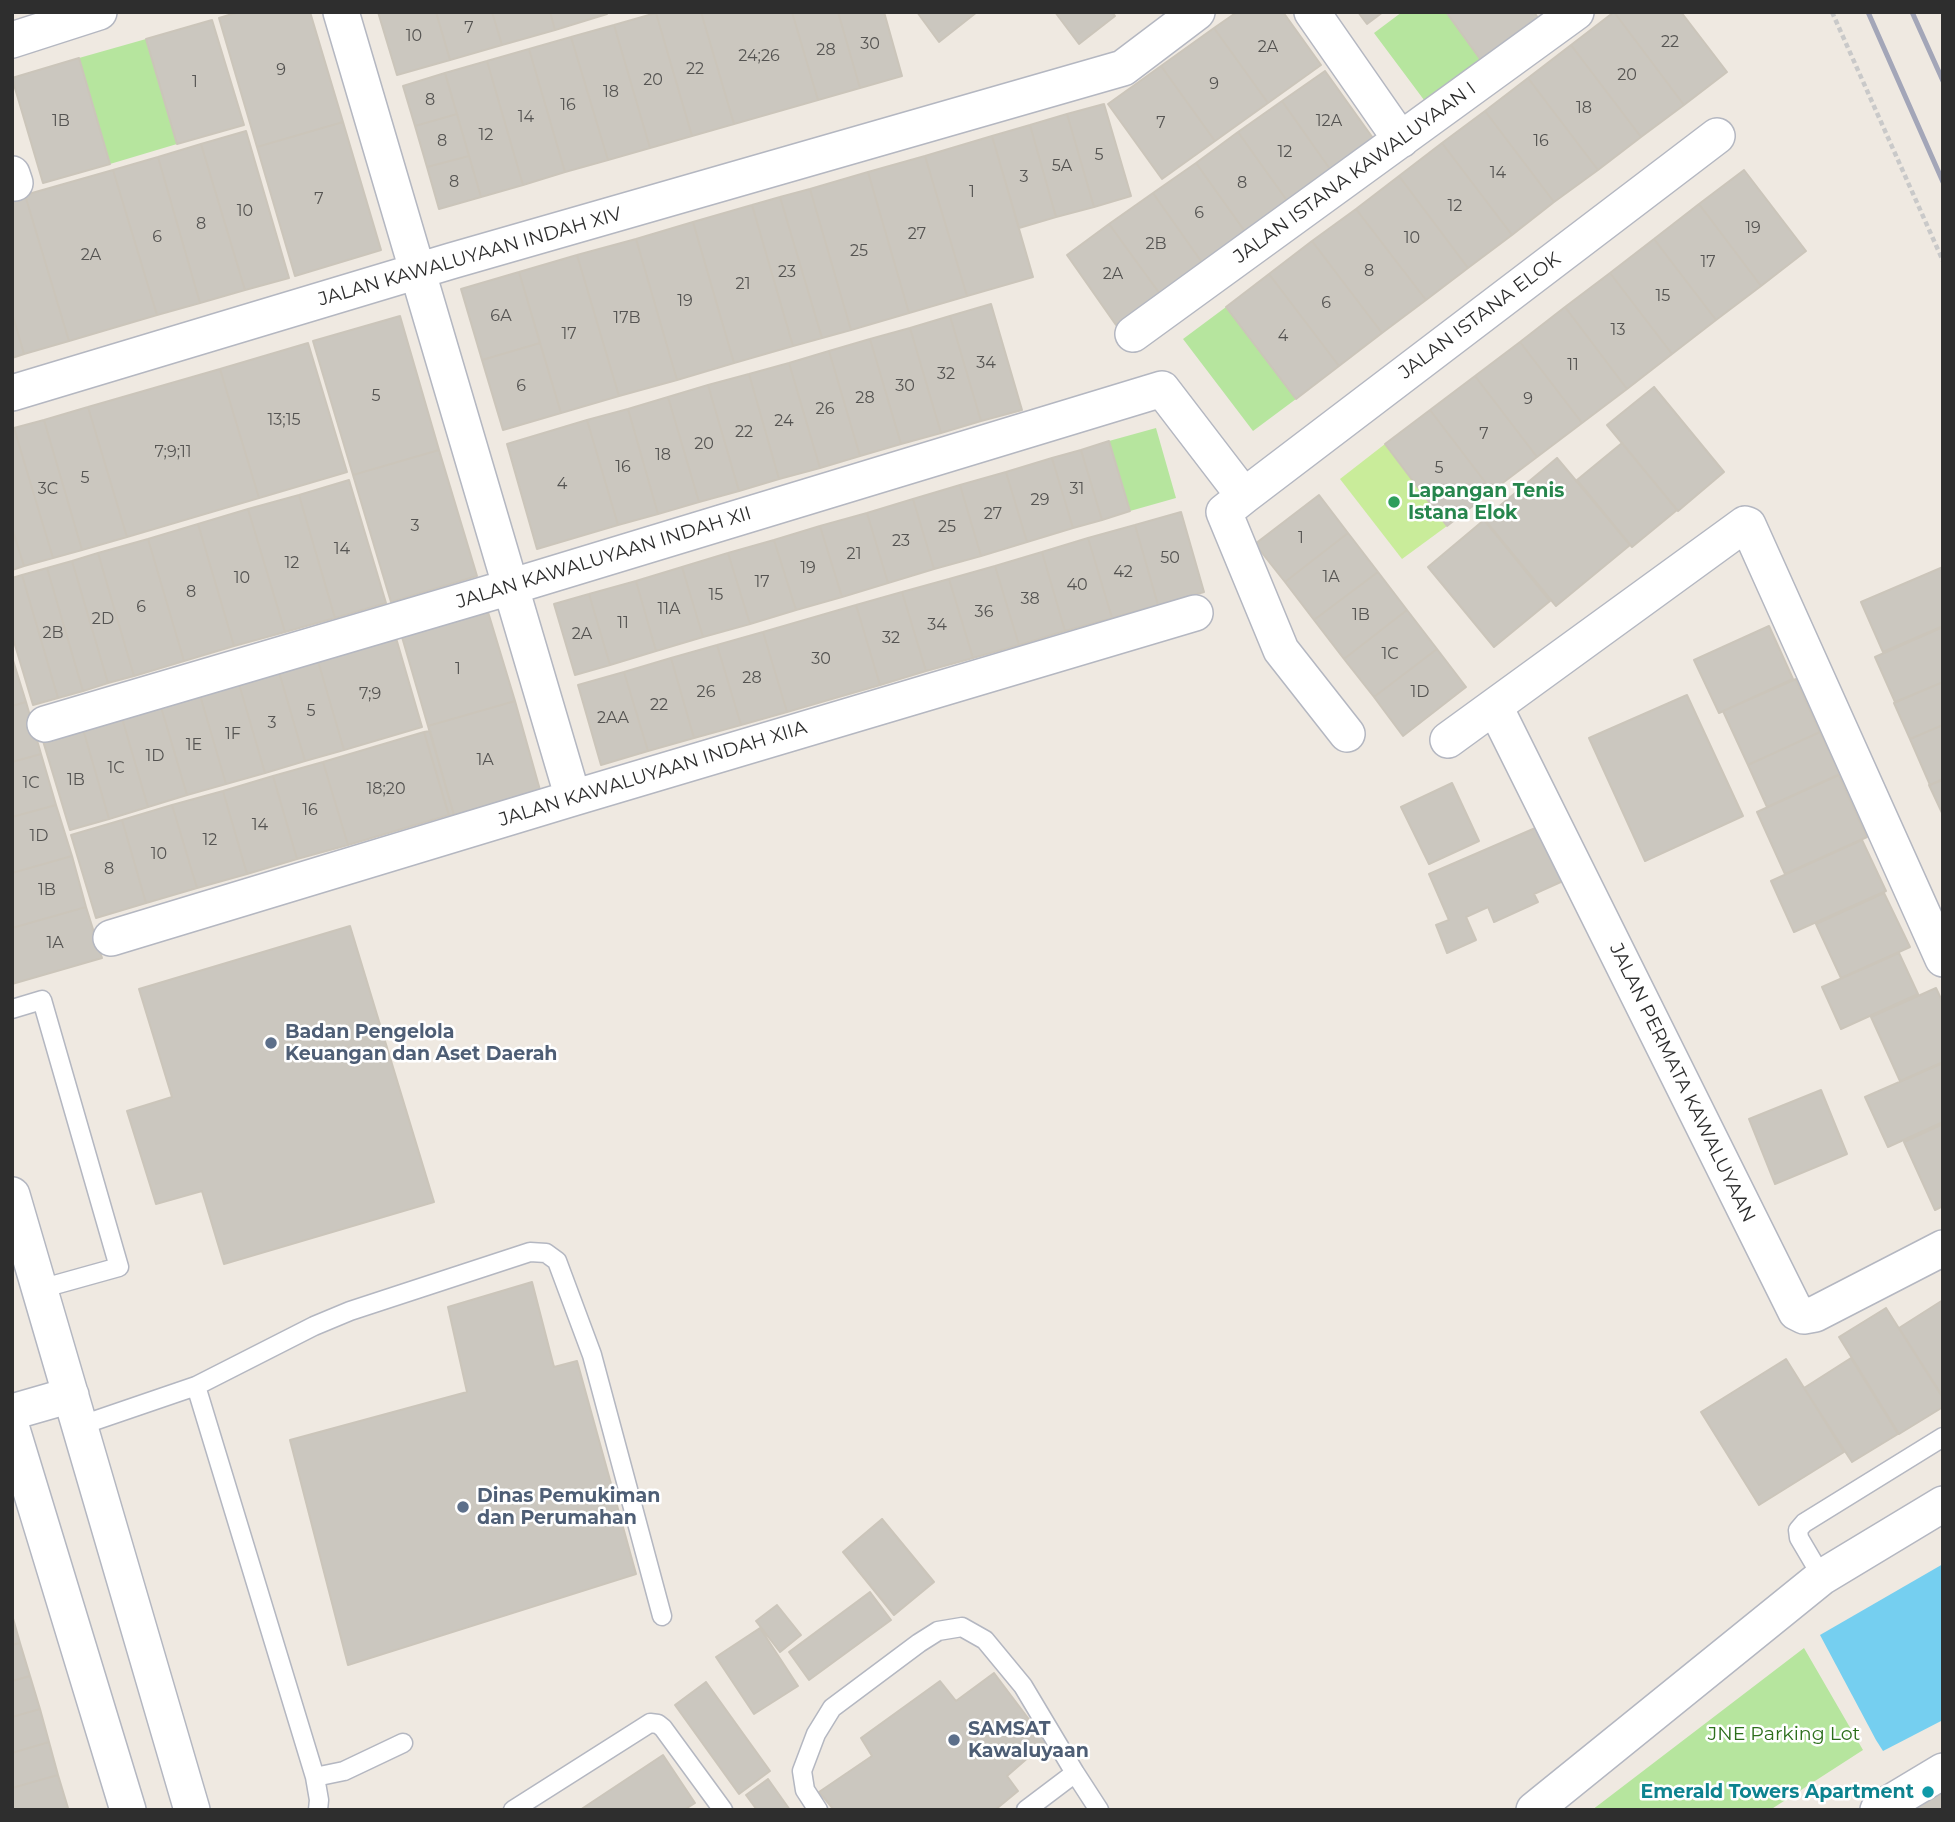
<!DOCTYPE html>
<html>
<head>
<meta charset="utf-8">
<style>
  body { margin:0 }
  #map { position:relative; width:1955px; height:1822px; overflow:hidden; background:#efe9e1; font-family:Montserrat,sans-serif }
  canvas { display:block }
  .frame { position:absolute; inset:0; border:14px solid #2e2e2e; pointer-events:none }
</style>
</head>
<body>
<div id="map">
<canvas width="1955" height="1822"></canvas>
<div class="frame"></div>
</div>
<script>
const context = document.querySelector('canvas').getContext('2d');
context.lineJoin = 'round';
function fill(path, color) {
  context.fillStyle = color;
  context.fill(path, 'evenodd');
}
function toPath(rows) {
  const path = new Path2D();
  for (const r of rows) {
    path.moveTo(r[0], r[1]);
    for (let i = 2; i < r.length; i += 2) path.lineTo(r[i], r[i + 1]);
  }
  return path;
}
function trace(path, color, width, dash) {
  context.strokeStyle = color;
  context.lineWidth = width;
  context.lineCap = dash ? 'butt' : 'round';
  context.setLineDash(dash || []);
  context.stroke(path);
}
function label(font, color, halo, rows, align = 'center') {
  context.font = font + ' Montserrat,sans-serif';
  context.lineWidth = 5;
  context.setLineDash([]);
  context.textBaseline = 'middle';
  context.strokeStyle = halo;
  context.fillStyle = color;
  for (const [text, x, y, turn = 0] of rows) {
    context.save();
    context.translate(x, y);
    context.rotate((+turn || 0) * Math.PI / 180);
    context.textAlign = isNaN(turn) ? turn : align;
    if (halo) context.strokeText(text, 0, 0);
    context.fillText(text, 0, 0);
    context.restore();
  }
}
fill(toPath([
  [1402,12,1446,12,1483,63,1427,104,1374,33],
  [146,39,177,144,110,164,79,58],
  [1226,307,1296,399,1253,431,1183,339],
  [1156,428,1176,498,1130,511,1109,441],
  [1804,1648,1863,1750,1770,1810,1592,1810]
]), '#b6e59e');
fill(toPath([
  [1385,444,1447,526,1402,559,1340,479]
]), '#c9ec9a');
fill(toPath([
  [1943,1564,1943,1720,1883,1751,1876,1740,1820,1635]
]), '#75cff0');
const building = toPath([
  [239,12,310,12,343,122,257,147,219,18,239,12],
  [378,12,436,12,450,60,397,75,378,12],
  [436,12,492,12,502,45,450,60,436,12],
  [492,12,550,12,555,30,502,45,492,12],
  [550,12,607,12,607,14,555,30,550,12],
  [701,12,792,12,818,100,734,124,701,12],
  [701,12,734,124,692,136,656,13,701,12],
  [792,12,838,12,860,88,818,100,792,12],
  [838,12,884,12,902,76,860,88,838,12],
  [917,12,977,12,939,42,917,12],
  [1055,12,1112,12,1115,16,1079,44,1055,12],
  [1237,12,1283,12,1321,65,1268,103,1214,28,1237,12],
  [1358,12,1383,12,1367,24,1358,12],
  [1446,12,1534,12,1540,21,1483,63,1446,12],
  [1614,12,1681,12,1727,72,1684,105,1614,12],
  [1614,12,1684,105,1641,137,1571,45,1614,12],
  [656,13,692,136,650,148,614,25,656,13],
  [212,20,244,125,177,144,146,39,212,20],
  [614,25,650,148,608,160,571,37,614,25],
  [1214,28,1268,103,1215,141,1161,66,1214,28],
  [571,37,608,160,565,172,529,49,571,37],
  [1571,45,1641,137,1598,170,1528,78,1571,45],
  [529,49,565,172,523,185,487,61,529,49],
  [79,58,110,164,43,183,12,78,79,58],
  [487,61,523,185,481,197,445,73,487,61],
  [1161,66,1215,141,1162,179,1108,104,1161,66],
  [1325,71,1375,141,1332,172,1282,101,1325,71],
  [445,73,457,114,415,126,403,86,445,73],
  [1528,78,1598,170,1554,202,1485,111,1528,78],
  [1282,101,1332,172,1288,202,1238,132,1282,101],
  [1104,104,1131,196,1094,207,1067,114,1104,104],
  [1485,111,1554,202,1512,235,1442,143,1485,111],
  [457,114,469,156,427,167,415,126,457,114],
  [1067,114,1094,207,1056,217,1030,125,1067,114],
  [343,122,381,250,295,276,257,147,343,122],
  [1030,125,1056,217,1019,228,992,136,1030,125],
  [246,131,289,278,245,290,201,144,246,131],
  [1238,132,1288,202,1246,233,1196,163,1238,132],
  [992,136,1033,277,967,296,925,156,992,136],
  [1442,143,1512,235,1468,268,1399,176,1442,143],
  [201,144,245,290,200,303,158,157,201,144],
  [469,156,481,197,439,209,427,167,469,156],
  [925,156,967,296,909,313,868,172,925,156],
  [158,157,200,303,157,315,113,170,158,157],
  [1196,163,1246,233,1203,264,1153,193,1196,163],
  [113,170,157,315,69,341,25,195,113,170],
  [1744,170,1806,251,1761,286,1699,204,1744,170],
  [868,172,909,313,851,330,810,189,868,172],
  [1399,176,1468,268,1426,300,1356,209,1399,176],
  [810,189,851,330,822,338,780,197,810,189],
  [1153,193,1203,264,1160,294,1109,224,1153,193],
  [25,195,69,341,24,354,12,313,12,199,25,195],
  [780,197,822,338,793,346,752,205,780,197],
  [1699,204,1761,286,1716,320,1654,239,1699,204],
  [752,205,793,346,734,363,693,222,752,205],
  [1356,209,1426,300,1382,333,1312,241,1356,209],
  [693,222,734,363,677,380,636,239,693,222],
  [1109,224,1160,294,1116,325,1067,255,1109,224],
  [636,239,677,380,619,396,577,255,636,239],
  [1654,239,1716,320,1672,354,1610,273,1654,239],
  [1312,241,1382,333,1339,366,1269,274,1312,241],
  [577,255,619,396,561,413,519,272,577,255],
  [519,272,540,343,482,360,461,289,519,272],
  [1610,273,1672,354,1627,389,1565,307,1610,273],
  [1269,274,1339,366,1296,399,1226,307,1269,274],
  [991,304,1022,410,981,421,950,316,991,304],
  [1565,307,1627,389,1582,423,1520,342,1565,307],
  [12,313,24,354,12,358,12,313],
  [400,316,439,450,353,475,313,341,400,316],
  [950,316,981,421,941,433,910,328,950,316],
  [910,328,941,433,901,444,870,339,910,328],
  [870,339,901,444,860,456,829,351,870,339],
  [1520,342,1582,423,1537,457,1475,376,1520,342],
  [308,343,347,472,259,498,220,369,308,343],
  [540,343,561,413,503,430,482,360,540,343],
  [829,351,860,456,820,468,789,363,829,351],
  [789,363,820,468,779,479,749,374,789,363],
  [220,369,259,498,127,537,88,407,220,369],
  [749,374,779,479,739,491,708,385,749,374],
  [1475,376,1537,457,1492,491,1430,410,1475,376],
  [708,385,739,491,699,502,668,397,708,385],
  [1654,387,1724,472,1678,511,1607,425,1654,387],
  [668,397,699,502,658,514,628,409,668,397],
  [88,407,127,537,82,550,44,420,88,407],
  [628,409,658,514,618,525,587,420,628,409],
  [1430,410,1492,491,1447,526,1385,444,1430,410],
  [44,420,82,550,53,558,14,428,44,420],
  [587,420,618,525,537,549,507,444,587,420],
  [14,428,53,558,24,566,12,528,12,429,14,428],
  [1109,441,1130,511,1102,520,1081,450,1109,441],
  [1622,443,1677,510,1632,547,1577,480,1622,443],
  [439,450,477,576,391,602,353,475,439,450],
  [1081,450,1102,520,1073,528,1052,458,1081,450],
  [1052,458,1073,528,1027,542,1006,472,1052,458],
  [1557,458,1630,545,1556,606,1484,519,1557,458],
  [1006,472,1027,542,981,556,960,485,1006,472],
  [349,480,386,603,335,618,299,495,349,480],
  [960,485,981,556,934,569,913,499,960,485],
  [299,495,335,618,285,632,248,509,299,495],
  [1319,495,1348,533,1285,582,1255,544,1319,495],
  [913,499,934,569,888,583,867,513,913,499],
  [248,509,285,632,234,646,198,524,248,509],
  [1181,512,1204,592,1158,605,1135,525,1181,512],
  [867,513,888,583,842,597,820,526,867,513],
  [1484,520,1550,601,1494,647,1428,567,1484,520],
  [198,524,234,646,184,661,148,539,198,524],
  [1135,525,1158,605,1112,618,1088,538,1135,525],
  [820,526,842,597,796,610,774,540,820,526],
  [12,528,24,566,12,570,12,528],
  [1348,533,1378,572,1314,620,1285,582,1348,533],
  [1088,538,1112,618,1065,631,1042,552,1088,538],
  [148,539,184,661,134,676,98,553,148,539],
  [774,540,796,610,750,624,728,553,774,540],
  [1042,552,1065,631,1019,645,995,566,1042,552],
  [98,553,134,676,108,683,72,561,98,553],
  [728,553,750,624,703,637,682,567,728,553],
  [72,561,108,683,83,691,47,568,72,561],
  [995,566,1019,645,973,658,949,579,995,566],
  [682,567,703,637,656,651,636,581,682,567],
  [1943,567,1943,626,1883,652,1861,602,1943,567],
  [47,568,83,691,58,698,22,575,47,568],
  [1378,572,1407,610,1344,659,1314,620,1378,572],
  [22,575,58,698,33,705,12,635,12,578,22,575],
  [949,579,973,658,926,671,902,592,949,579],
  [636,581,656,651,610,665,589,594,636,581],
  [902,592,926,671,880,685,856,605,902,592],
  [589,594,610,665,575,675,554,604,589,594],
  [856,605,880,685,787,712,763,632,856,605],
  [1407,610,1437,649,1374,697,1344,659,1407,610],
  [488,612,515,701,428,726,402,637,488,612],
  [1769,626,1793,679,1719,713,1694,660,1769,626],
  [1943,627,1943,682,1895,702,1875,657,1943,627],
  [763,632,787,712,741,725,717,645,763,632],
  [396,638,422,727,344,750,318,661,396,638],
  [717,645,741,725,694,738,671,658,717,645],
  [1437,649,1466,687,1403,736,1374,697,1437,649],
  [12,657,26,702,12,706,12,657],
  [671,658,694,738,648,751,624,672,671,658],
  [318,661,344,750,305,761,279,672,318,661],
  [279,672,305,761,265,773,239,684,279,672],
  [624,672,648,751,601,765,578,685,624,672],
  [1796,679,1820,732,1748,765,1723,711,1796,679],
  [1943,682,1943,725,1910,739,1894,703,1943,682],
  [239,684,265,773,226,784,200,695,239,684],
  [200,695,226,784,187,795,161,707,200,695],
  [1687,695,1743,816,1645,861,1589,738,1687,695],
  [515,701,540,790,454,815,428,726,515,701],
  [26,702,41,754,12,762,12,706,26,702],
  [161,707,187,795,148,807,122,718,161,707],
  [122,718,148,807,109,819,83,729,122,718],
  [1943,725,1943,779,1930,785,1910,739,1943,725],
  [83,729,109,819,70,830,43,741,83,729],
  [430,731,454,815,449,816,424,732,430,731],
  [424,732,449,815,348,845,323,762,424,732],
  [1820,732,1840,774,1767,807,1748,765,1820,732],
  [41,754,56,805,12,817,12,762,41,754],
  [323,762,348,845,297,859,273,776,323,762],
  [1839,775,1867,837,1785,874,1757,812,1839,775],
  [273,776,297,859,247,874,223,791,273,776],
  [1943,780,1943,815,1929,785,1943,780],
  [1452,783,1479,841,1429,864,1401,807,1452,783],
  [223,791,247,874,197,888,172,805,223,791],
  [56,805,72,856,12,873,12,817,56,805],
  [172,805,197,888,146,903,122,820,172,805],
  [122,820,146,903,96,918,71,835,122,820],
  [1540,826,1563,881,1534,894,1538,902,1494,922,1488,907,1466,917,1476,940,1447,953,1436,925,1449,920,1429,874,1540,826],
  [1862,840,1886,891,1794,932,1771,881,1862,840],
  [72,856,86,907,12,928,12,873,72,856],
  [1884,893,1910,947,1841,978,1816,924,1884,893],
  [86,907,102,958,12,984,12,928,86,907],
  [350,926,434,1202,224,1264,202,1191,156,1204,127,1111,172,1097,139,989,350,926],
  [1899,953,1918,994,1841,1029,1822,987,1899,953],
  [1936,988,1943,1003,1943,1062,1900,1081,1871,1017,1936,988],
  [1943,1063,1943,1122,1888,1147,1865,1097,1943,1063],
  [1821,1090,1847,1154,1775,1184,1749,1119,1821,1090],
  [1943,1124,1943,1206,1935,1210,1904,1142,1943,1124],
  [532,1282,554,1367,577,1361,636,1574,348,1665,290,1440,467,1392,448,1307,532,1282],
  [1943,1300,1943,1397,1899,1328,1943,1300],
  [1886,1308,1943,1398,1943,1407,1899,1434,1839,1337,1886,1308],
  [1851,1358,1898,1434,1852,1462,1804,1388,1851,1358],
  [1786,1359,1844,1452,1759,1505,1701,1412,1786,1359],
  [882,1519,934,1582,894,1615,843,1552,882,1519],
  [870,1592,891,1620,809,1680,789,1652,870,1592],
  [777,1605,801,1635,780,1652,756,1621,777,1605],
  [12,1615,20,1643,12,1645,12,1615],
  [760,1628,798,1686,754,1714,716,1657,760,1628],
  [20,1643,30,1676,12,1681,12,1645,20,1643],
  [994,1673,1046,1742,1007,1776,1018,1791,995,1810,834,1810,819,1792,872,1756,861,1738,940,1681,956,1701,994,1673],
  [30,1676,40,1709,12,1717,12,1681,30,1676],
  [706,1682,770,1771,739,1794,675,1705,706,1682],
  [40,1709,49,1742,12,1753,12,1717,40,1709],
  [49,1742,58,1775,12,1788,12,1753,49,1742],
  [663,1755,695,1803,684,1810,580,1810,663,1755],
  [1943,1773,1943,1810,1884,1810,1943,1773],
  [58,1775,68,1808,62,1810,12,1810,12,1788,58,1775],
  [768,1779,790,1810,757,1810,746,1795,768,1779]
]);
fill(building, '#cbc7bf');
trace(building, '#cbc5ba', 2);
const service = toPath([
  [12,1009,42,1000,119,1267,40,1289],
  [196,1386,315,1777,344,1771,403,1743],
  [79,1426,196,1386,314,1326,350,1311,530,1252,546,1253,557,1261,592,1355,662,1616],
  [1822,1577,1799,1538,1798,1530,1804,1523,1943,1437],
  [315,1777,319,1800,318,1810],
  [513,1810,650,1723,658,1724,663,1728,723,1810],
  [818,1810,805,1790,802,1771,816,1734,832,1708,919,1643,938,1631,962,1627,985,1640,1023,1686,1075,1773,1099,1810],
  [1026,1810,1075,1773]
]);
const minor = toPath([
  [341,12,573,798],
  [1312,12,1401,140],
  [12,40,99,12],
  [12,174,15,183],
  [1133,334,1576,12],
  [12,393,451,261,1123,68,1197,12],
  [1244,496,1717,136],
  [1495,707,1796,1312,1804,1316,1815,1314,1943,1248],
  [45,724,510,587,1162,389,1244,496,1224,512,1281,650,1347,734],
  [1448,740,1745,524,1748,525,1943,959],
  [111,938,573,798,1195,613],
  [12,1195,192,1810],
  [12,1412,71,1395],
  [12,1429,128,1810],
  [1534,1810,1822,1577,1943,1504],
  [1878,1810,1943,1771]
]);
trace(service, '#b4b7c1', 21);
trace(minor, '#b4b7c1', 38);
trace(toPath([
  [1832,12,1943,261]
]), '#c9c9c9', 4.5, [5, 3.5]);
trace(service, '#fff', 18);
trace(minor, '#fff', 35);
trace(toPath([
  [1868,12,1943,182],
  [1912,12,1943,81]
]), '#a3a6b8', 5);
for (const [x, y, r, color] of [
  [1394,502,7,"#2e9e5b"],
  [271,1043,7,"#5c6f8a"],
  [463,1507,7,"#5c6f8a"],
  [954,1740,7,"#5c6f8a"],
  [1928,1792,7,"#0f9aa8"]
]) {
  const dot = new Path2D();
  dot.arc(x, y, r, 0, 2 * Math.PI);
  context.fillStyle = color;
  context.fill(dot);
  trace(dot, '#fff', 2.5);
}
label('16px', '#555452', null, [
  ["7",469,28],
  ["10",414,36],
  ["22",1670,42],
  ["30",870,44],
  ["2A",1268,47],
  ["28",826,50],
  ["24;26",759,56],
  ["22",695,69],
  ["9",281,70],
  ["20",1627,75],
  ["20",653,80],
  ["1",195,82],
  ["9",1214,84],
  ["18",611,92],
  ["8",430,100],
  ["16",568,105],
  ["18",1584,108],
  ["14",526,117],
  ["1B",61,121],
  ["12A",1329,121],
  ["7",1161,123],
  ["12",486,135],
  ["8",442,141],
  ["16",1541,141],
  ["12",1285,152],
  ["5",1099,155],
  ["5A",1062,166],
  ["14",1498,173],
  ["3",1024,177],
  ["8",454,182],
  ["8",1242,183],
  ["1",972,192],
  ["7",319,199],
  ["12",1455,206],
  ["10",245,211],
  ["6",1199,213],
  ["8",201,224],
  ["19",1753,228],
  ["27",917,234],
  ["6",157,237],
  ["10",1412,238],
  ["2B",1156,244],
  ["25",859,251],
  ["2A",91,255],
  ["17",1708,262],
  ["8",1369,271],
  ["23",787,272],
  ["2A",1113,274],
  ["21",743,284],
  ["15",1663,296],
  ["19",685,301],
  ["6",1326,303],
  ["6A",501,316],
  ["17B",627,318],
  ["13",1618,330],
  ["17",569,334],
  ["4",1283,336],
  ["34",986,363],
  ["11",1573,365],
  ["32",946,374],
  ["6",521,386],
  ["30",905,386],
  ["5",376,396],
  ["28",865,398],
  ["9",1528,399],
  ["26",825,409],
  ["13;15",284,420],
  ["24",784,421],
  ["22",744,432],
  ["7",1484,434],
  ["20",704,444],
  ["7;9;11",173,452],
  ["18",663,455],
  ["16",623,467],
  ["5",1439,468],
  ["5",85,478],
  ["4",562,484],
  ["3C",48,489],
  ["31",1077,489],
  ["29",1040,500],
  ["27",993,514],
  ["3",415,526],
  ["25",947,527],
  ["1",1301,538],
  ["23",901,541],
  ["14",342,549],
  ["21",854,554],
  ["50",1170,558],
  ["12",292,563],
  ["19",808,568],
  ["42",1123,572],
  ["1A",1331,577],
  ["10",242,578],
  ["17",762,582],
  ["40",1077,585],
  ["8",191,592],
  ["15",716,595],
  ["38",1030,599],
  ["6",141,607],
  ["11A",669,609],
  ["36",984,612],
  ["1B",1361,615],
  ["2D",103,619],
  ["11",623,623],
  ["34",937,625],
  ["2B",53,633],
  ["2A",582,634],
  ["32",891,638],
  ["1C",1390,654],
  ["30",821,659],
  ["1",458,669],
  ["28",752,678],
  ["26",706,692],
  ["1D",1420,692],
  ["7;9",370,694],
  ["22",659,705],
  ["5",311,711],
  ["2AA",613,718],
  ["3",272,723],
  ["1F",233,734],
  ["1E",194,745],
  ["1D",155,756],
  ["1A",485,760],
  ["1C",116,768],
  ["1B",76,780],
  ["1C",31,783],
  ["18;20",386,789],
  ["16",310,810],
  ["14",260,825],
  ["1D",39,836],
  ["12",210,840],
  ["10",159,854],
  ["8",109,869],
  ["1B",47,890],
  ["1A",55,943]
]);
label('19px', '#2e2e2e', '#fff', [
  ["JALAN ISTANA KAWALUYAAN I",1355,173,-36],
  ["JALAN KAWALUYAAN INDAH XIV",470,257,-16],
  ["JALAN ISTANA ELOK",1480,316,-37],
  ["JALAN KAWALUYAAN INDAH XII",604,558,-17],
  ["JALAN KAWALUYAAN INDAH XIIA",653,774,-17],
  ["JALAN PERMATA KAWALUYAAN",1682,1083,64]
]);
label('bold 19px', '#27864d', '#fff', [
  ["Lapangan Tenis",1408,491],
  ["Istana Elok",1408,513]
], 'left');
label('bold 19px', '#4e5e75', '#fff', [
  ["Badan Pengelola",285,1032],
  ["Keuangan dan Aset Daerah",285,1054],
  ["Dinas Pemukiman",477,1496],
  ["dan Perumahan",477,1518],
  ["SAMSAT",968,1729],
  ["Kawaluyaan",968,1751]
], 'left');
label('19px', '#2c6e1b', '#fff', [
  ["JNE Parking Lot",1784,1734]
]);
label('bold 19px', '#0d838f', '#fff', [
  ["Emerald Towers Apartment",1914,1792]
], 'right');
</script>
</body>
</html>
